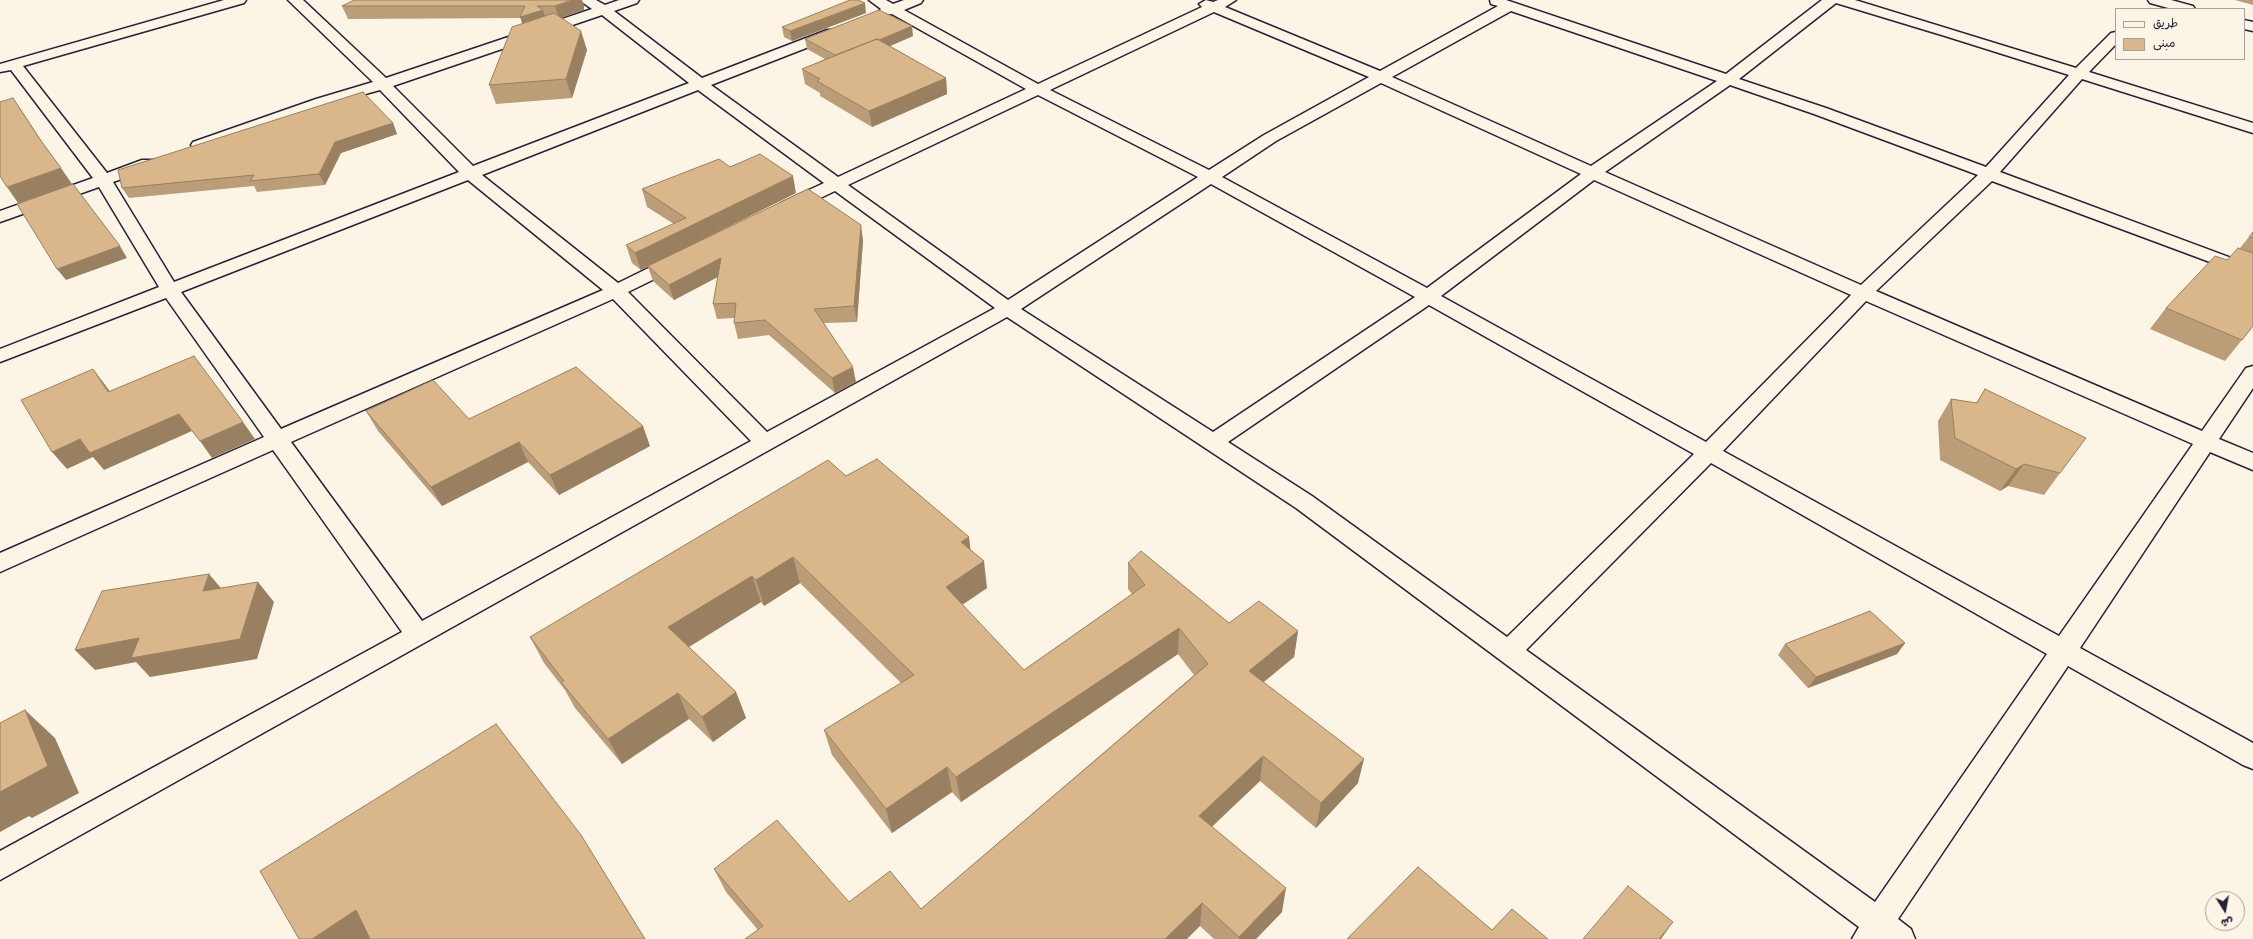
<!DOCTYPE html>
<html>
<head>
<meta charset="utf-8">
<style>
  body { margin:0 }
  #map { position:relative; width:2253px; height:939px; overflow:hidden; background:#fcf5e5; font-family:Mynerve,"Playpen Sans Arabic",sans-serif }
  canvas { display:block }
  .legend { position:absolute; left:2115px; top:8px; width:130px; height:52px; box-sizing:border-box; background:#fcf5e5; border:1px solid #a5a1a1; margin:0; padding:5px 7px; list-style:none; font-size:12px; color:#22223b }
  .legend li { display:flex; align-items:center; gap:8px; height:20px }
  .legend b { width:20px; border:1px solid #a5a1a1 }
  .north { position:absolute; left:2205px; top:891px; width:40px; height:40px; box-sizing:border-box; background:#fcf5e5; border:1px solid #a5a1a1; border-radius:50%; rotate:169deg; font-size:11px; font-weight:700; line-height:16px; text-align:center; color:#22223b }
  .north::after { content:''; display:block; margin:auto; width:14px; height:18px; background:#22223b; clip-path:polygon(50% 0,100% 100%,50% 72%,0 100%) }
</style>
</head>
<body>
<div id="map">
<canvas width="2253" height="939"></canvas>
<ul class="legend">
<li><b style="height:5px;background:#fcf5e5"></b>طريق</li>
<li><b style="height:11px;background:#d9b78b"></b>مبنى</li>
</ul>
<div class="north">ش</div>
</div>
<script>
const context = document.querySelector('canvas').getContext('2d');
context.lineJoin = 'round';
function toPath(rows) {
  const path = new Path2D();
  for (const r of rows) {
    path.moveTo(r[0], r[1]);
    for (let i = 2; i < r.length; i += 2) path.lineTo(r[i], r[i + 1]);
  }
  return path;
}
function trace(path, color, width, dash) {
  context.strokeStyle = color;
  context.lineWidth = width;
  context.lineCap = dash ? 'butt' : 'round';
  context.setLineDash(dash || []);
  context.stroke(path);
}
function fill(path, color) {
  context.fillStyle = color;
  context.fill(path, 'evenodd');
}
const street = toPath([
  [224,0,246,0,244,3,23,66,107,173,142,160,154,160,156,164,154,168,113,182,174,282,459,172,380,90,326,105,205,148,193,148,191,145,193,142,316,99,373,82,288,0,303,0,386,78,592,9,579,0,596,0,605,5,619,0,639,0,637,3,614,11,702,78,827,30,837,30,839,33,837,36,711,85,838,177,1026,89,892,14,880,15,878,12,881,9,869,0,886,0,893,4,904,0,923,0,921,3,904,10,1038,84,1202,7,1199,4,1206,0,1213,2,1218,0,1236,0,1225,7,1380,71,1498,6,1491,4,1490,0,1506,0,1726,74,1822,0,1855,0,2076,68,2111,33,2116,32,2116,44,2089,72,2253,123,2253,133,2082,79,2000,172,2253,266,2253,278,1992,181,1876,291,2202,431,2246,368,2253,366,2253,388,2219,439,2253,453,2253,470,2210,452,2080,648,2253,743,2253,769,2243,765,2068,666,1898,919,1911,929,1915,939,1875,939,1296,508,1007,317,0,880,0,851,402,632,273,450,0,572,0,553,264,437,166,298,0,362,0,349,159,287,99,187,0,222,0,211,93,178,11,70,0,72,0,64,224,0],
  [1836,3,1945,36,2069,75,1986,167,1826,108,1739,79,1836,3],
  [1511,11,1717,81,1591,166,1392,77,1511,11],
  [1214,12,1369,77,1264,135,1209,170,1050,90,1214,12],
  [602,15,689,83,473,166,393,86,602,15],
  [1381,83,1581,174,1427,288,1222,177,1276,141,1381,83],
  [1730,85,1814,114,1978,175,1861,285,1605,172,1730,85],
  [698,90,824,183,781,203,778,207,781,211,793,211,835,191,995,308,767,432,628,292,683,265,686,261,683,257,677,256,671,257,618,283,482,175,698,90],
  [1038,95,1198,177,1008,300,848,185,1038,95],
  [468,180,603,290,281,429,181,292,468,180],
  [1594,180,1851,295,1706,442,1441,296,1594,180],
  [1211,184,1415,297,1213,432,1021,309,1211,184],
  [613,299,751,441,422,621,291,442,613,299],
  [1866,301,2193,444,2059,636,1723,451,1866,301],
  [1429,305,1694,454,1507,637,1312,496,1228,442,1429,305],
  [1711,463,2047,654,1875,902,1526,650,1711,463],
  [2148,0,2171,0,2193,6,2195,9,2172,9,2150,3,2148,0],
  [2244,20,2253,22,2253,31,2244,29,2244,20]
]);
const secondary = toPath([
  [1878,908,1889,913,1893,923,1885,939,1852,939,1867,913,1878,908]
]);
trace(street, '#22223b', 3);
trace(secondary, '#22223b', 3);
fill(street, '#fcf5e5');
fill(secondary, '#fcf5e5');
fill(toPath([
  [2235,0,2253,0,2253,5],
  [584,5,584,10,561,18,587,50,572,98,496,104,489,85,522,23,521,18,348,19,342,6],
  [866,13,792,41,784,37,782,27],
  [913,36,890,46,946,78,947,94,872,127,820,96,820,93,805,84,802,69,825,59,807,49,805,39],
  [393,123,397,134,341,153,325,185,257,192,254,186,129,198,122,188],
  [730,167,796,193,668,257,863,240,857,322,824,323,856,382,835,393,769,335,738,339,734,323,734,318,717,319,713,304,718,277,674,300,653,281,648,267,641,270,632,263,626,245,674,224,647,207,642,189],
  [2253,232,2253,326,2225,361,2150,329,2166,308,2227,260,2240,248],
  [1985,389,2060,473,2044,495,2008,486,2000,491,1940,460,1938,421,1951,399,1976,403],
  [366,411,469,419,650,446,559,495,528,462,442,506,378,431],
  [846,476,969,537,970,550,987,588,962,605,1024,670,1132,594,1128,589,1128,563,1229,623,1298,631,1294,657,1264,682,1358,783,1316,828,1260,781,1212,827,1282,912,1256,939,1214,939,1200,926,758,930,726,892,714,869,849,902,921,909,1194,675,1178,654,961,802,952,792,892,833,832,755,824,730,901,683,800,583,764,606,761,602,689,647,736,692,746,718,713,742,689,719,622,764,575,708,565,690,544,663,530,637],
  [1905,643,1897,654,1808,688,1778,655,1785,644]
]), '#bb9d78');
fill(toPath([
  [572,0,582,0,584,5,584,10,559,18,555,6],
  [865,3,866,13,792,41,790,31],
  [543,10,547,22,525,30,520,17],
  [912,26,913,36,841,67,839,57],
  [581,31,587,50,572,98,566,79],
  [946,78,947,94,872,127,869,111],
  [13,98,24,114,50,154,39,138],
  [393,123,397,134,341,153,325,185,319,174,335,142],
  [61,168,72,184,18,203,7,187],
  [793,176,796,193,641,270,635,253],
  [861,225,863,240,857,322,854,306],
  [120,246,127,258,66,280,57,269],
  [721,258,725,273,674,300,669,285],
  [853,367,856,382,835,393,832,378],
  [93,369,106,386,122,409,108,392],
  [179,414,192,431,104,470,93,457,67,469,52,452,80,439],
  [243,422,255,439,212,458,200,441],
  [643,426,650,446,559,495,550,475],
  [519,442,528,462,442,506,431,487],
  [2024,464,2008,486,2000,491,2016,469],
  [969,537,972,563,961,542],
  [793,557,800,583,764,606,756,580],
  [984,561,987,588,950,613,946,587],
  [209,574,226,594,203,591],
  [752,576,761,602,679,653,668,627],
  [258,582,274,602,257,659,150,677,136,662,95,670,75,650],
  [1179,628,1178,654,961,802,956,777],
  [1298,631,1294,657,1246,696,1249,671],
  [1905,643,1897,654,1808,688,1816,677],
  [736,692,746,718,713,742,702,717],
  [678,693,689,719,622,764,608,739],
  [25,710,55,738,79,793,32,818,29,816,0,832,0,789],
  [1263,756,1260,781,1197,840,1199,816],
  [1364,759,1358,783,1316,828,1321,803],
  [947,767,952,792,892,833,886,809],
  [1286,888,1282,912,1256,939,1239,939,1239,937],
  [1202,903,1200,926,1187,939,1165,939],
  [356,910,379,933,369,939,312,939],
  [1673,922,1661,939,1659,939]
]), '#988061');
const building = toPath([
  [354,0,572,0,555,6,537,6,543,10,520,17,525,6,342,6,354,0],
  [850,0,858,0,865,3,790,31,782,27,850,0],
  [879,10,912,26,879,40,877,39,835,55,805,39,879,10],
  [554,13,581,31,566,79,489,85,512,27,554,13],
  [877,39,946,78,869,111,817,81,820,79,802,69,877,39],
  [363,92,393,123,335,142,319,174,250,181,254,175,122,188,118,170,363,92],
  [13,98,39,138,61,168,7,187,0,176,0,102,13,98],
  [760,154,793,176,635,253,626,245,686,218,642,189,719,159,730,167,760,154],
  [73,184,120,246,57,269,17,204,73,184],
  [808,189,861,225,854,306,814,309,853,367,832,378,765,320,734,323,736,303,713,304,721,258,669,285,648,266,808,189],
  [2253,232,2253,238,2249,237,2253,232],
  [2238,248,2253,253,2253,326,2242,340,2166,308,2215,256,2227,260,2238,248],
  [194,356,243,422,200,441,179,414,90,453,80,439,52,452,21,400,93,369,108,392,194,356],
  [576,367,643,426,550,475,519,442,431,487,366,411,433,380,469,419,576,367],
  [1985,389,2086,438,2060,473,2024,464,2016,469,1955,438,1951,399,1977,403,1985,389],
  [877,459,969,537,961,542,984,561,946,587,1024,670,1145,585,1128,563,1141,551,1229,623,1259,601,1298,631,1249,671,1364,759,1321,803,1263,756,1199,816,1286,888,1239,937,1202,903,1165,939,745,939,763,926,714,869,777,820,849,902,890,871,921,909,1208,664,1179,628,956,777,947,767,886,809,824,730,914,675,793,557,756,580,752,576,668,627,736,692,702,717,678,693,608,739,561,682,564,681,530,637,828,460,846,476,877,459],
  [209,574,203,591,258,582,240,639,131,658,139,638,75,650,102,591,209,574],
  [1870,611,1905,643,1816,677,1785,644,1870,611],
  [25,710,48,766,0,792,0,723,25,710],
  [496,724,581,835,645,939,370,939,356,910,312,939,299,939,260,871,496,724],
  [1418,867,1492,930,1512,909,1548,939,1347,939,1418,867],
  [1628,886,1673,922,1659,939,1583,939,1628,886]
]);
fill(building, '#d9b78b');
trace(building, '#988061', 1);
</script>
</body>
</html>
